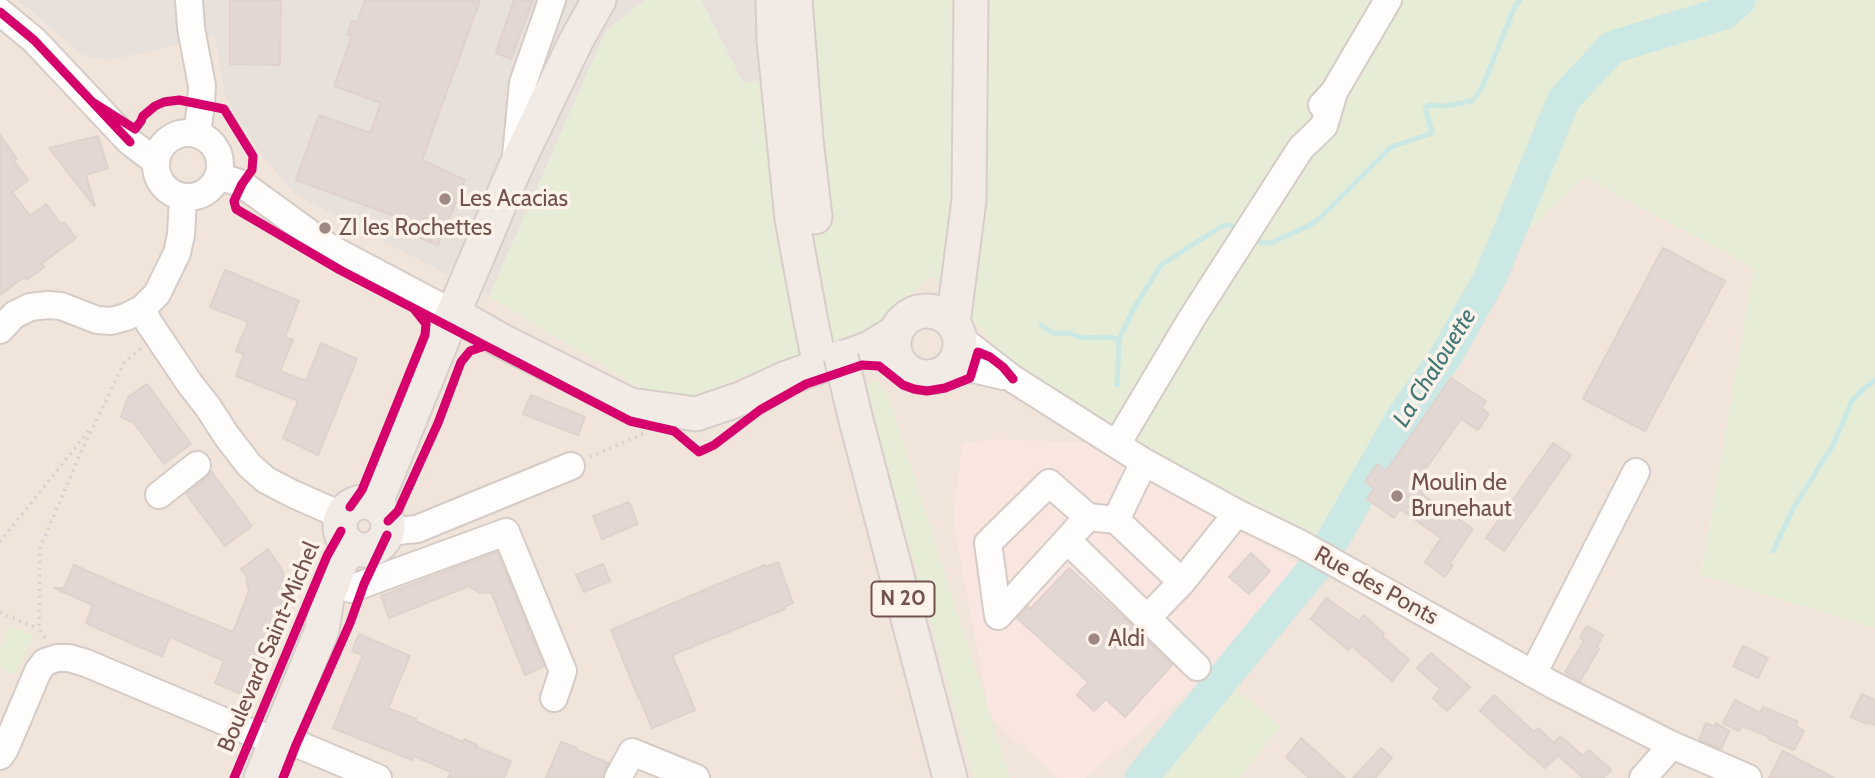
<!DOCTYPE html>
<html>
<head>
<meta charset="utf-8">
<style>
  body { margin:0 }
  canvas { display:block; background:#f6f0ea }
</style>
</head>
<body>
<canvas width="1875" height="778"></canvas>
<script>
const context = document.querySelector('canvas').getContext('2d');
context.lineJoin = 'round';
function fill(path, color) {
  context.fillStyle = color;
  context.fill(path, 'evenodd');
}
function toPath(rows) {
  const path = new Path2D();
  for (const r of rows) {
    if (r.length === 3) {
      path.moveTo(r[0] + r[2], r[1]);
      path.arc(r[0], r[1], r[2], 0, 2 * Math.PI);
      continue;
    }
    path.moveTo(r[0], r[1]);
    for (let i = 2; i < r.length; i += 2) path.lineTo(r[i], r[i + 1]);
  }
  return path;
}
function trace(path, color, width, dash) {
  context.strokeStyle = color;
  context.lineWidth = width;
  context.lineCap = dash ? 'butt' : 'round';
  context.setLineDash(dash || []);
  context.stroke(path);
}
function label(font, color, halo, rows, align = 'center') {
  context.font = font + ' Cabin,sans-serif';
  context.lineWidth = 7;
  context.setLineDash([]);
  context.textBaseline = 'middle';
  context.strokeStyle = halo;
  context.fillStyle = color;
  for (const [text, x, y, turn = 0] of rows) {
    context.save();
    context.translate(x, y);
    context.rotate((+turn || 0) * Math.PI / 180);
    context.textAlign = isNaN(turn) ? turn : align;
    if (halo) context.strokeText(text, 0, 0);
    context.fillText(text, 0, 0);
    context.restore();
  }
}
fill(toPath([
  [0,0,18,0,82,55,106,61,215,36,225,96,296,195,489,297,669,405,871,327,932,276,1026,379,1315,540,1501,257,1584,177,1754,268,1701,574,1875,628,1875,778,0,778]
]), '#f1e4da');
fill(toPath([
  [995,439,1088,443,1299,564,1190,691,1085,778,1057,778,990,717,953,520,962,444]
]), '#f9e6e1');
fill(toPath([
  [18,0,645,0,606,31,489,297,296,195,260,153,225,96,215,36,107,61,82,55],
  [701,0,814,0,810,72,743,83]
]), '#e8e0db');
fill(toPath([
  [645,0,701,0,743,83,810,72,814,0,1875,0,1875,628,1701,575,1754,268,1584,177,1501,257,1315,540,1026,379,932,276,871,327,669,405,489,297,606,31],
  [877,381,888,395,1010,778,974,778,867,394,869,383],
  [9,626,33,635,16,675,0,668,0,647],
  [1214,673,1281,726,1239,778,1135,778]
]), '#e6ecd5');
trace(toPath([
  [1251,237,1262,243,1271,243,1310,225,1321,217,1391,147,1430,134,1432,131,1425,108,1429,105,1445,106,1472,101,1477,95,1483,85,1515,6,1520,0],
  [1041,325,1053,333,1069,333,1082,338,1107,337,1119,339],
  [1117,385,1119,339,1134,308,1161,265,1222,226,1230,225,1240,230],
  [1773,551,1794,507,1833,445,1852,401,1862,390,1875,380]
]), '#cce8e5', 5);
trace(toPath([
  [1141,778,1322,559,1404,415,1446,356,1491,276,1564,99,1613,47,1724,13,1739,0]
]), '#cce8e5', 33);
const building = toPath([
  [230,0,281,0,280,65,230,64,230,0],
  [365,0,480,0,422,160,465,180,438,245,420,238,425,227,296,180,319,115,370,133,381,103,334,86,352,36,347,34,352,21,357,23,365,0],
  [514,0,533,0,511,59,496,53,514,0],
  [0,135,17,159,14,161,28,180,12,192,30,216,46,204,61,224,64,222,76,238,41,264,44,267,27,280,24,277,0,295,0,135],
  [98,136,108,168,86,175,95,206,94,206,49,148,98,136],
  [1663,248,1725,281,1645,431,1583,399,1663,248],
  [225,270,299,301,285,337,293,340,280,371,306,381,321,343,357,359,318,455,283,438,298,401,236,376,244,354,236,351,248,322,210,307,225,270],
  [1451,378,1486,401,1481,408,1489,414,1478,430,1461,419,1417,481,1428,488,1423,495,1473,529,1450,563,1453,565,1445,577,1425,562,1441,538,1400,509,1394,518,1367,499,1374,488,1365,482,1377,464,1386,471,1451,378],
  [147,384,191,444,164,464,134,423,121,417,128,397,147,384],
  [531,395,585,417,578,435,523,414,531,395],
  [1553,443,1571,455,1504,551,1486,538,1553,443],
  [211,471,252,526,225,546,186,494,207,477,211,471],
  [629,502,638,524,602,539,593,516,629,502],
  [268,549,282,570,286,585,286,597,284,606,246,696,215,683,224,661,170,637,162,656,137,646,86,623,93,605,54,588,64,588,74,565,128,589,233,632,249,591,246,580,248,578,241,569,268,549],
  [497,552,544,666,525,675,491,592,480,593,469,586,389,618,381,596,497,552],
  [1251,553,1270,571,1249,594,1229,577,1251,553],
  [778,562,793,603,784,607,785,609,672,655,695,710,652,728,640,699,639,699,611,630,711,587,765,565,766,567,778,562],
  [603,564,610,581,584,592,576,575,603,564],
  [1069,568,1126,620,1172,665,1125,717,1106,699,1094,711,1077,695,1088,682,1017,618,1028,606,1030,609,1069,568],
  [1326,598,1359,621,1364,615,1384,634,1382,636,1409,660,1392,681,1352,646,1348,650,1311,619,1326,598],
  [1587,626,1603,635,1597,647,1599,649,1580,681,1565,672,1584,641,1580,638,1587,626],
  [359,634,410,656,388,708,416,719,415,721,463,742,464,739,477,745,476,747,511,761,504,778,448,778,451,772,414,756,412,760,333,728,363,655,352,651,359,634],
  [1743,646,1768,658,1758,678,1733,666,1743,646],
  [1431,653,1470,687,1447,711,1433,698,1440,689,1417,668,1431,653],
  [1862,694,1875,700,1875,725,1868,722,1867,724,1851,717,1862,694],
  [1494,695,1534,732,1538,728,1554,743,1560,736,1583,756,1589,750,1611,770,1603,778,1583,778,1558,755,1545,768,1480,711,1494,695],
  [1735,700,1760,713,1763,707,1797,721,1796,726,1804,731,1794,750,1768,739,1769,737,1742,726,1739,731,1723,723,1735,700],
  [1706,723,1715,727,1716,723,1729,731,1721,749,1699,740,1706,723],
  [1301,738,1345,778,1309,778,1286,757,1301,738],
  [561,742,577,748,577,750,608,763,602,778,546,778,561,742],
  [1381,748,1392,758,1375,778,1353,778,1381,748],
  [1783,751,1834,778,1769,778,1783,751]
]);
fill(building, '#e2d7d2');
trace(building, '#dfd2cc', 2);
const minor = toPath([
  [189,0,191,28,202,86,201,104,197,134],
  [0,12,34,40,130,142,155,161],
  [1322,105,1334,92,1388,0],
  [188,165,32],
  [516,156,523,83,552,0],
  [219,176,242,184,330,248,453,313],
  [183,198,181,235,177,253,157,294,142,309,149,323,190,384,208,407,226,435,249,465,266,480,293,494,343,516],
  [0,330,14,315,30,307,48,305,61,306,97,320,111,321,126,317,142,309],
  [960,338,1013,379,1144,462,1237,513,1301,544,1553,685,1672,745,1748,778],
  [946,371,973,369,1003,376],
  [1117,444,1192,318,1301,148,1324,126,1334,92],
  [159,495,197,465],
  [1088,517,998,616,988,543,1049,483,1088,517,1116,520,1182,582],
  [1116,520,1144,462],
  [388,532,417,529,571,466],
  [1067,540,1197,667],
  [350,589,506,532,563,671,554,698],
  [1147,618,1182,582,1237,513],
  [1533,674,1636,472],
  [0,756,5,749,38,671,45,662,57,658,69,658,86,663,252,733,302,746,378,778],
  [618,778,632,752,696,778],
  [1643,778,1672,745]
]);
const major = toPath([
  [773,0,774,40,792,219,811,322,820,365],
  [795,0,806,140,815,217],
  [927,344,33],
  [453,313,502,341,630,405,696,414,743,398,784,379,868,349,896,332],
  [953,323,969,200,971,0],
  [856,420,950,778],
  [364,526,24],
  [375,505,448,326,515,168,576,41,599,0],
  [261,778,322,630,327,598,348,544]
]);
trace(minor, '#d5cbc7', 30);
trace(major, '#d8cdca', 37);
trace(toPath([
  [590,457,644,433],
  [0,542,90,429],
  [0,612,39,629],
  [45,638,39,629,40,548,81,452,124,363,141,348]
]), '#d9cfce', 3.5, [2, 5]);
trace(minor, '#fefdfc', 26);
trace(major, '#f2ebe5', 33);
const majorBridge = toPath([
  [841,357,856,420]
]);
trace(majorBridge, '#d8cdca', 37, []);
trace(majorBridge, '#f2ebe5', 33);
trace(toPath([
  [0,12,34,40,130,142],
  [94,103,135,129,141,121,143,116,155,106,164,102,179,100,224,109,253,156,252,170,242,184,234,201,236,209,340,270,630,421,674,431,699,452,714,445,760,410,806,384,862,365,879,366,903,385,914,389,927,391,945,388,970,378,978,352,990,357,1003,367,1013,379],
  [350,507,362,490,425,335,426,324,414,309],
  [388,521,398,511,438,423,461,362,470,351,485,346],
  [234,778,327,556,341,531],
  [283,778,296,745,350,623,364,584,387,535]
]), '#d6006c', 9);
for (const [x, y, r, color] of [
  [445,199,7,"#a18983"],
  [325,228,7,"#a18983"],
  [1397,496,7,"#a18983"],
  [1094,639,7,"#a18983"]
]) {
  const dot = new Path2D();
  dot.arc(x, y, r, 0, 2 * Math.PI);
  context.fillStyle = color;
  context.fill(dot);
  trace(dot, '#fef3eb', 2.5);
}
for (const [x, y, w] of [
  [903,599,63]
]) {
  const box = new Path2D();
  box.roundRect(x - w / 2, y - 17.5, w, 35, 5);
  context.fillStyle = '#fef3eb';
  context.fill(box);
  trace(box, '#73524b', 2);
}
label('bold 21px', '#73524b', null, [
  ["N 20",903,599]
]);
label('23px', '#73524b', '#fef3eb', [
  ["Les Acacias",459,199],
  ["ZI les Rochettes",339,228],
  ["Moulin de",1411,483],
  ["Brunehaut",1411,509],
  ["Aldi",1108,639]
], 'left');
label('23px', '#73524b', '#fef3eb', [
  ["Rue des Ponts",1376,586,29],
  ["Boulevard Saint-Michel",269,647,-67]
]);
label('italic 24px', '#407877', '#fef3eb', [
  ["La Chalouette",1435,368,-58]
]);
</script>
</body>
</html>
